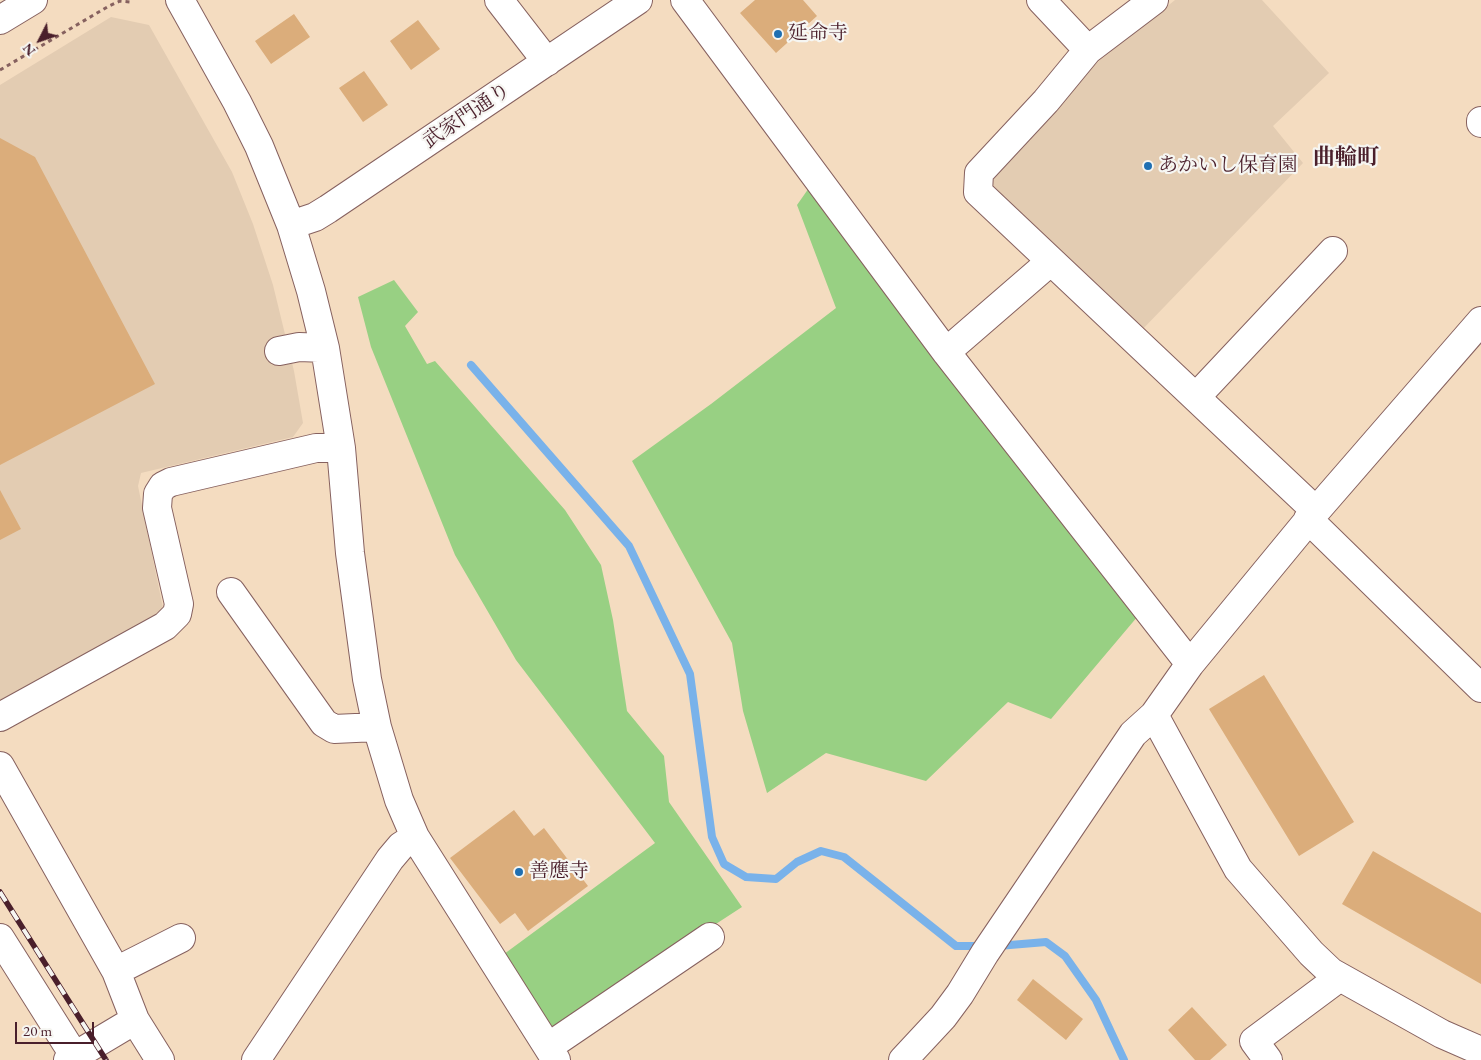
<!DOCTYPE html>
<html>
<head>
<meta charset="utf-8">
<style>
  body { margin:0 }
  #map { position:relative; width:1481px; height:1060px; overflow:hidden; background:#f4dcc0; font-family:"EB Garamond",serif }
  canvas { display:block }
  .north { position:absolute; left:15px; top:15px; width:50px; height:50px; -webkit-text-stroke:4px #f6f6f2; paint-order:stroke; rotate:229deg; font-size:14px; font-weight:700; line-height:20px; text-align:center; color:#4a1f2b }
  .north::after { content:''; display:block; margin:auto; width:18px; height:22px; background:#4a1f2b; clip-path:polygon(50% 0,100% 100%,50% 72%,0 100%) }
  .scale { position:absolute; left:15px; top:1022px; width:79px; height:22px; box-sizing:border-box; border:2px solid #4a1f2b; border-top:0; padding-left:6px; font-size:15px; line-height:18px; white-space:nowrap; color:#4a1f2b; -webkit-text-stroke:4px #f6f6f2; paint-order:stroke }
</style>
</head>
<body>
<div id="map">
<canvas width="1481" height="1060"></canvas>
<div class="north">N</div>
<div class="scale">20 m</div>
</div>
<script>
const context = document.querySelector('canvas').getContext('2d');
context.lineJoin = 'round';
function fill(path, color) {
  context.fillStyle = color;
  context.fill(path, 'evenodd');
}
function toPath(rows) {
  const path = new Path2D();
  for (const r of rows) {
    path.moveTo(r[0], r[1]);
    for (let i = 2; i < r.length; i += 2) path.lineTo(r[i], r[i + 1]);
  }
  return path;
}
function trace(path, color, width, dash) {
  context.strokeStyle = color;
  context.lineWidth = width;
  context.lineCap = dash ? 'butt' : 'round';
  context.setLineDash(dash || []);
  context.stroke(path);
}
function label(font, color, halo, rows, align = 'center') {
  context.font = font + ' "EB Garamond","Noto Serif JP",serif';
  context.lineWidth = 4.5;
  context.setLineDash([]);
  context.textBaseline = 'middle';
  context.strokeStyle = halo;
  context.fillStyle = color;
  for (const [text, x, y, turn = 0] of rows) {
    context.save();
    context.translate(x, y);
    context.rotate((+turn || 0) * Math.PI / 180);
    context.textAlign = isNaN(turn) ? turn : align;
    if (halo) context.strokeText(text, 0, 0);
    context.fillText(text, 0, 0);
    context.restore();
  }
}
fill(toPath([
  [1175,0,1262,0,1329,73,1273,126,1303,163,1139,333,993,193,993,170,1099,61],
  [111,17,149,25,232,172,253,224,273,285,294,371,303,423,293,437,141,473,138,486,163,608,156,619,0,702,0,85]
]), '#e3ccb2');
fill(toPath([
  [811,185,1138,616,1051,719,1008,702,926,781,826,753,767,793,743,711,732,643,632,461,711,404,836,308,797,205],
  [394,280,418,312,405,326,427,364,435,361,565,510,601,565,613,620,627,711,664,756,669,802,742,907,553,1030,500,957,655,843,516,660,455,555,371,347,358,297]
]), '#98d083');
trace(toPath([
  [471,365,629,546,690,674,712,837,724,864,746,877,776,879,797,862,821,851,844,857,956,946,982,946],
  [998,946,1046,942,1065,956,1096,1000,1124,1060]
]), '#79b2ea', 8);
fill(toPath([
  [755,0,803,0,817,16,776,53,740,13],
  [294,14,310,37,271,64,255,41],
  [418,20,440,49,411,70,390,41],
  [364,71,388,105,363,122,339,88],
  [0,138,35,157,155,384,0,465],
  [0,490,21,529,0,540],
  [1264,675,1354,822,1299,856,1209,709],
  [514,810,534,836,544,828,588,886,528,931,515,913,500,924,450,858],
  [1373,851,1481,913,1481,984,1342,904],
  [1033,979,1083,1019,1066,1040,1017,1000],
  [1192,1007,1227,1045,1210,1060,1195,1060,1168,1030]
]), '#dbad7b');
const minor = toPath([
  [180,0,237,102,259,146,291,225,311,291,325,348,341,448,350,553,367,679,377,727,399,800,415,837,556,1060],
  [499,0,547,62],
  [685,0,946,352,1190,664],
  [1041,0,1088,50],
  [1154,0,1088,50,1046,101,979,173,978,192,1316,511],
  [0,20,33,0],
  [1481,121,1481,123],
  [291,225,315,217,328,209,638,0],
  [279,351,299,347,325,348],
  [946,352,1050,262],
  [1196,397,1333,251],
  [1308,519,1481,688],
  [231,592,324,723,334,729,377,727],
  [1154,715,1238,869,1311,953,1331,972,1442,1034,1481,1051],
  [0,717,165,626,177,614,179,604,157,508,158,494,163,486,171,482,316,448,341,448],
  [0,766,116,971,135,1020,160,1060],
  [0,938,77,1060],
  [116,971,181,938],
  [548,1047,710,937],
  [68,1060,135,1020],
  [256,1060,390,859,401,846,415,837],
  [903,1060,943,1017,960,994,985,953,1133,734,1154,715,1190,664,1316,511,1481,321],
  [1268,1060,1254,1041,1340,977]
]);
trace(minor, '#86615f', 30);
trace(toPath([
  [0,70,109,6,120,1,130,2]
]), '#86615f', 3, [4, 4]);
trace(minor, '#fff', 28);
const rail = toPath([
  [0,892,106,1060]
]);
trace(rail, '#4a1f2b', 5.5);
trace(rail, '#f6f6f2', 4, [11]);
for (const [x, y, r, color] of [
  [778,34,5,"#1f6fb2"],
  [1148,166,5,"#1f6fb2"],
  [519,872,5,"#1f6fb2"]
]) {
  const dot = new Path2D();
  dot.arc(x, y, r, 0, 2 * Math.PI);
  context.fillStyle = color;
  context.fill(dot);
  trace(dot, '#f6f6f2', 2);
}
label('20px', '#4a1f2b', '#f6f6f2', [
  ["延命寺",788,34],
  ["あかいし保育園",1158,166],
  ["善應寺",529,872]
], 'left');
label('20px', '#4a1f2b', '#f6f6f2', [
  ["武家門通り",467,116,-34]
]);
label('bold 22px', '#4a1f2b', '#f6f6f2', [
  ["曲輪町",1346,158]
]);
</script>
</body>
</html>
